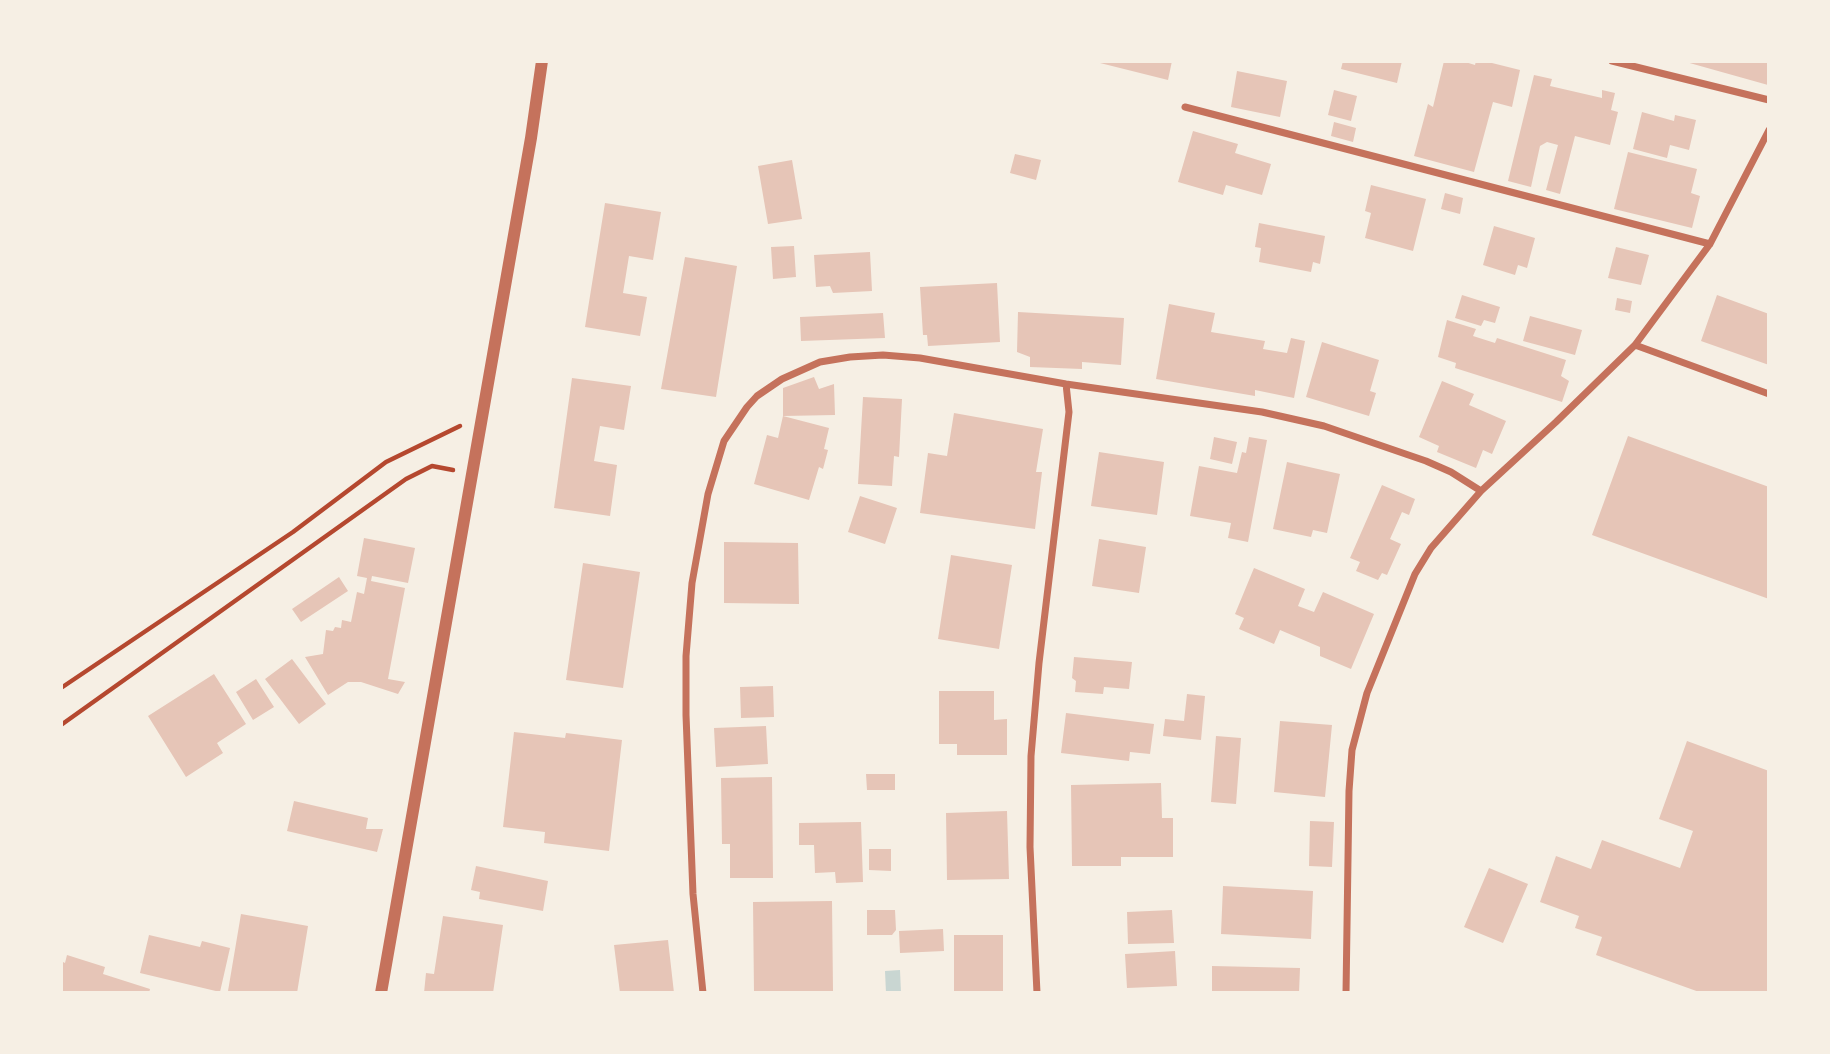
<!DOCTYPE html>
<html>
<head>
<meta charset="utf-8">
<style>
  body { margin:0 }
  #map { position:relative; width:1830px; height:1054px; overflow:hidden; background:#f6efe4; font-family:"Space Grotesk",sans-serif }
  canvas { display:block }
  .frame { position:absolute; inset:0; border:63px solid #f6efe4; pointer-events:none }
</style>
</head>
<body>
<div id="map">
<canvas width="1830" height="1054"></canvas>
<div class="frame"></div>
</div>
<script>
const context = document.querySelector('canvas').getContext('2d');
context.lineJoin = 'round';
function fill(path, color) {
  context.fillStyle = color;
  context.fill(path, 'evenodd');
}
function toPath(rows) {
  const path = new Path2D();
  for (const r of rows) {
    path.moveTo(r[0], r[1]);
    for (let i = 2; i < r.length; i += 2) path.lineTo(r[i], r[i + 1]);
  }
  return path;
}
function trace(path, color, width, dash) {
  context.strokeStyle = color;
  context.lineWidth = width;
  context.lineCap = dash ? 'butt' : 'round';
  context.setLineDash(dash || []);
  context.stroke(path);
}
fill(toPath([
  [900,970,901,993,886,993,885,971]
]), '#c9d6d2');
fill(toPath([
  [1092,61,1172,61,1168,80],
  [1343,61,1402,61,1397,83,1341,69],
  [1444,61,1462,61,1475,65,1476,61,1484,61,1520,70,1512,107,1493,102,1474,172,1414,156,1428,104,1433,107],
  [1686,61,1769,61,1768,85,1686,62],
  [1237,71,1287,81,1280,117,1231,107],
  [1534,75,1552,79,1550,86,1602,98,1602,90,1615,93,1611,110,1618,112,1610,145,1575,136,1560,194,1546,190,1558,145,1547,142,1540,146,1531,187,1508,181],
  [1334,90,1357,96,1351,121,1328,115],
  [1642,112,1674,121,1675,115,1696,120,1689,150,1670,145,1667,158,1633,149],
  [1334,122,1356,128,1353,142,1331,136],
  [1193,131,1238,144,1235,153,1271,164,1262,195,1226,185,1223,195,1178,182],
  [1628,152,1697,169,1691,193,1700,196,1692,228,1614,209],
  [1015,154,1041,160,1036,180,1010,173],
  [792,160,802,219,768,224,758,166],
  [1371,185,1426,199,1413,251,1365,238,1371,213,1365,211],
  [1445,193,1463,198,1460,214,1441,209],
  [605,203,661,212,653,260,629,256,623,293,647,297,640,336,585,327],
  [1259,223,1325,236,1320,264,1313,262,1311,272,1259,262,1261,248,1255,247],
  [1494,226,1535,238,1527,268,1518,265,1515,275,1483,265],
  [794,246,796,277,773,279,771,247],
  [1616,247,1649,255,1641,285,1608,278],
  [870,252,872,291,833,293,830,286,816,287,814,255],
  [685,257,737,266,716,397,661,389],
  [997,283,1000,342,928,346,927,335,923,335,920,287],
  [1462,295,1500,307,1495,323,1484,320,1481,326,1455,318],
  [1717,295,1769,314,1769,365,1701,341],
  [1617,298,1632,301,1630,313,1615,310],
  [1169,304,1215,313,1211,332,1265,341,1263,349,1287,353,1291,338,1305,341,1294,398,1255,390,1255,396,1156,379],
  [1018,312,1124,318,1121,365,1082,362,1082,369,1030,367,1030,357,1017,352],
  [883,313,885,338,801,341,800,317],
  [1530,316,1582,330,1575,355,1523,341],
  [1447,320,1476,329,1473,336,1495,343,1497,338,1566,360,1561,376,1569,381,1562,402,1455,368,1456,363,1438,357],
  [1322,342,1379,360,1370,391,1376,393,1369,416,1306,397],
  [814,377,819,389,834,384,835,415,783,416,829,428,824,449,828,450,823,469,819,467,809,500,754,484,767,435,778,438,783,416,783,388],
  [572,378,631,386,624,430,600,426,594,461,617,465,610,516,554,508],
  [1442,381,1474,394,1469,405,1506,421,1492,454,1483,450,1476,468,1437,452,1439,446,1419,437],
  [863,397,902,399,899,457,894,456,892,486,858,484],
  [954,413,1043,429,1036,472,1042,472,1035,529,920,513,928,453,947,456],
  [1628,436,1769,487,1769,599,1592,535],
  [1214,437,1237,442,1232,464,1210,459],
  [1249,437,1267,440,1248,542,1228,538,1231,523,1190,516,1199,466,1237,473,1242,452,1246,453],
  [1099,452,1164,462,1157,515,1091,506],
  [1287,462,1340,474,1327,533,1313,530,1311,537,1273,529],
  [1382,485,1415,499,1409,515,1402,512,1390,539,1401,544,1387,575,1382,573,1378,580,1356,571,1360,562,1350,558],
  [860,496,897,508,885,544,848,532],
  [364,538,415,548,408,583,372,576,371,581,405,588,388,679,405,682,398,694,361,682,348,682,328,695,305,657,323,654,326,630,333,631,335,627,341,628,342,620,351,622,357,592,364,594,367,578,357,576],
  [1099,539,1146,547,1139,593,1092,586],
  [724,542,798,543,799,604,724,603],
  [951,555,1012,565,999,649,938,639],
  [583,563,640,572,623,688,566,680],
  [1254,568,1305,589,1298,606,1314,612,1323,592,1374,614,1351,669,1320,656,1320,647,1280,630,1274,644,1239,629,1244,618,1235,614],
  [339,577,348,591,301,622,292,609],
  [1074,657,1132,662,1129,689,1104,687,1103,694,1075,692,1076,681,1072,678],
  [292,659,326,704,299,724,265,679],
  [214,674,246,724,217,743,223,753,186,777,148,716],
  [256,679,274,707,253,720,236,692],
  [773,686,774,717,741,718,740,687],
  [939,691,994,691,994,720,1007,719,1007,755,957,755,957,744,939,744],
  [1187,694,1205,696,1201,740,1163,736,1165,719,1184,721],
  [1066,713,1154,724,1150,754,1130,752,1129,761,1061,753],
  [1280,721,1332,725,1325,797,1274,792],
  [766,726,768,764,716,767,714,728],
  [514,732,565,738,566,733,622,740,609,851,544,843,545,832,503,827],
  [1216,736,1241,738,1236,804,1211,802],
  [1687,741,1769,771,1769,993,1702,993,1596,955,1602,937,1575,928,1579,916,1540,902,1556,856,1591,869,1602,840,1680,868,1693,831,1659,819],
  [866,774,895,774,895,790,867,790],
  [772,777,773,878,730,878,730,844,722,844,721,778],
  [1161,783,1162,818,1173,818,1173,857,1121,857,1121,866,1072,866,1071,785],
  [294,801,368,818,366,829,383,829,377,852,287,831],
  [1007,811,1009,879,947,880,946,813],
  [1310,821,1334,822,1332,867,1309,866],
  [861,822,863,882,836,883,835,872,815,873,814,845,799,845,799,823],
  [869,849,891,849,891,871,869,870],
  [476,866,548,881,543,911,479,899,480,892,471,890],
  [1489,868,1528,884,1503,943,1464,927],
  [1223,886,1313,891,1311,939,1221,934],
  [832,901,833,991,754,993,753,902],
  [867,910,895,910,896,930,892,935,867,935],
  [1172,910,1174,943,1128,944,1127,912],
  [241,914,308,926,297,993,228,991],
  [443,916,503,925,493,993,424,993,426,973,434,974],
  [943,929,944,951,900,953,899,931],
  [149,935,200,947,202,941,230,948,220,992,140,973],
  [954,935,1003,935,1003,993,954,993],
  [668,940,674,993,620,993,614,945],
  [1175,951,1177,986,1127,988,1125,954],
  [67,955,105,967,103,974,150,989,149,993,61,993,61,961,65,963],
  [1212,966,1300,968,1299,993,1212,993]
]), '#e6c5b7');
trace(toPath([
  [61,688,293,532,386,462,460,426],
  [61,725,406,479,432,466,453,470]
]), '#b5482f', 4.5);
trace(toPath([
  [1612,61,1769,100],
  [1185,107,1710,244],
  [1635,345,1769,394],
  [703,993,693,894,686,715,686,656,692,583,708,494,724,441,747,407,757,396,782,379,820,362,850,357,883,355,920,358,1066,384,1262,412,1324,426,1426,461,1451,472,1481,491],
  [1037,993,1030,847,1031,756,1039,663,1069,412,1066,384],
  [1346,993,1349,791,1352,750,1367,693,1415,574,1431,548,1481,491,1556,422,1635,345,1710,244,1769,130]
]), '#c5725c', 7);
trace(toPath([
  [381,993,531,138,542,61]
]), '#c5725c', 12);
</script>
</body>
</html>
